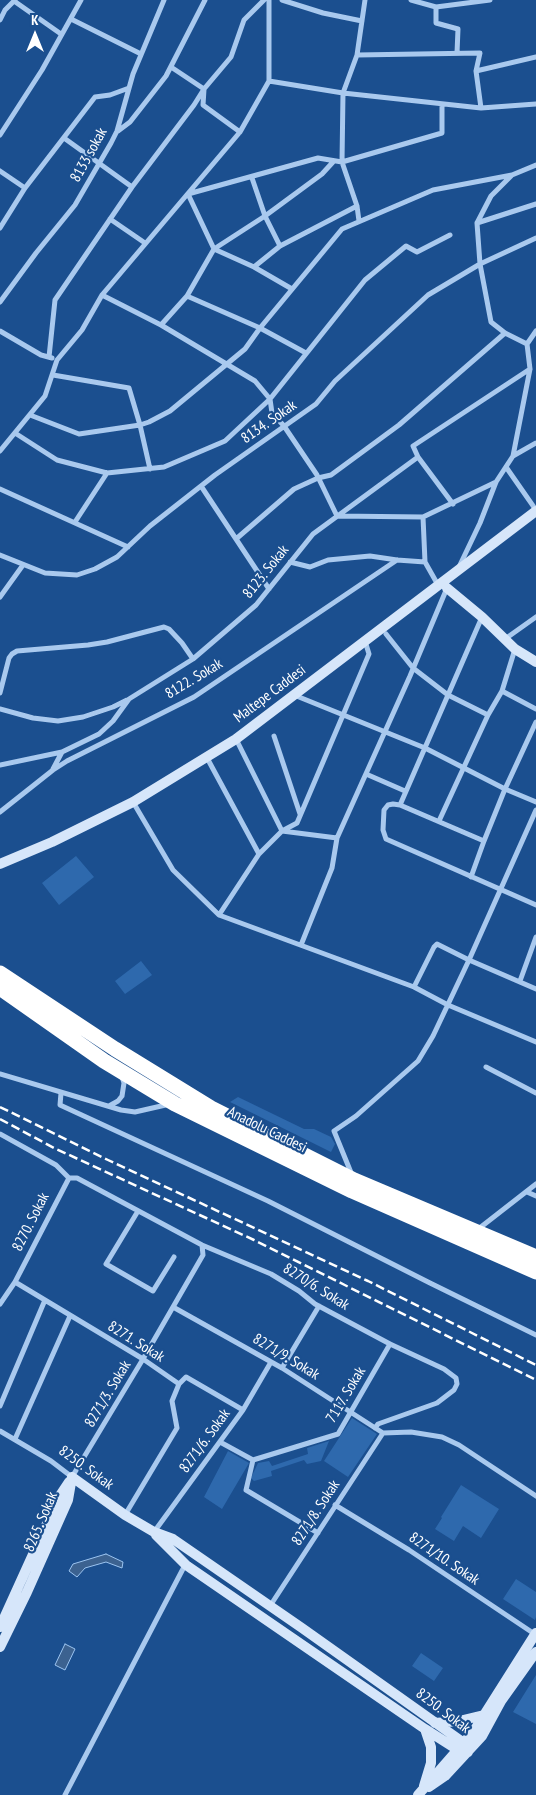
<!DOCTYPE html>
<html>
<head>
<meta charset="utf-8">
<style>
  body { margin:0 }
  #map { position:relative; width:536px; height:1795px; overflow:hidden; background:#1b4f8f; font-family:"PT Sans Narrow",sans-serif }
  canvas { display:block }
  .north { position:absolute; left:10px; top:10px; width:50px; height:50px; -webkit-text-stroke:4px #1b4f8f; paint-order:stroke; rotate:0deg; font-size:14px; font-weight:700; line-height:20px; text-align:center; color:#fff }
  .north::after { content:''; display:block; margin:auto; width:18px; height:22px; background:#fff; clip-path:polygon(50% 0,100% 100%,50% 72%,0 100%) }
</style>
</head>
<body>
<div id="map">
<canvas width="536" height="1795"></canvas>
<div class="north">K</div>
</div>
<script>
const context = document.querySelector('canvas').getContext('2d');
context.lineJoin = 'round';
function fill(path, color) {
  context.fillStyle = color;
  context.fill(path, 'evenodd');
}
function toPath(rows) {
  const path = new Path2D();
  for (const r of rows) {
    path.moveTo(r[0], r[1]);
    for (let i = 2; i < r.length; i += 2) path.lineTo(r[i], r[i + 1]);
  }
  return path;
}
function trace(path, color, width, dash) {
  context.strokeStyle = color;
  context.lineWidth = width;
  context.lineCap = dash ? 'butt' : 'round';
  context.setLineDash(dash || []);
  context.stroke(path);
}
function label(font, color, halo, rows, align = 'center') {
  context.font = font + ' "PT Sans Narrow",sans-serif';
  context.lineWidth = 4.5;
  context.setLineDash([]);
  context.textBaseline = 'middle';
  context.strokeStyle = halo;
  context.fillStyle = color;
  for (const [text, x, y, turn = 0] of rows) {
    context.save();
    context.translate(x, y);
    context.rotate((+turn || 0) * Math.PI / 180);
    context.textAlign = isNaN(turn) ? turn : align;
    if (halo) context.strokeText(text, 0, 0);
    context.fillText(text, 0, 0);
    context.restore();
  }
}
fill(toPath([
  [76,856,94,877,59,905,42,883],
  [141,961,152,975,125,994,115,981],
  [238,1097,304,1129,314,1129,331,1137,335,1144,331,1152,230,1102],
  [352,1418,377,1434,348,1477,324,1461],
  [329,1441,321,1461,307,1464,304,1460,271,1471,272,1476,254,1481,251,1478,258,1463,269,1461,272,1466,308,1454,307,1448],
  [228,1451,249,1463,222,1509,204,1497],
  [461,1485,499,1509,481,1538,463,1526,454,1541,435,1529,442,1518,441,1517],
  [516,1579,536,1592,536,1617,535,1620,503,1599],
  [421,1653,443,1668,434,1681,412,1666],
  [536,1675,536,1724,513,1712]
]), '#2e69ad');
const water = toPath([
  [106,1554,123,1562,122,1568,106,1562,85,1568,77,1577,69,1571,73,1564,106,1554],
  [65,1644,75,1649,65,1670,55,1665,65,1644]
]);
fill(water, '#3c6290');
trace(water, '#9cc4f0', 1);
trace(toPath([
  [282,0,323,13,362,21],
  [411,0,436,7,490,0],
  [14,1,61,34],
  [436,7,436,23,458,29,457,53],
  [71,19,141,54],
  [0,20,5,10,15,0],
  [357,55,480,53,476,71,481,108],
  [476,71,536,57],
  [269,81,343,93,357,55,365,0],
  [118,131,130,122,166,76,205,0],
  [240,132,203,105,204,89,231,57,244,20,264,0],
  [0,135,42,70,81,0],
  [64,138,132,187],
  [0,171,25,188],
  [252,178,265,216,280,246],
  [110,219,145,243],
  [359,221,357,206,342,162,343,93,481,108,536,104],
  [477,223,536,204],
  [0,228,25,188,95,97,110,95,129,88],
  [254,267,280,246,357,206],
  [292,289,254,267,214,249,188,194,318,158,342,162,442,133,442,104],
  [102,295,161,325,255,381,270,399,272,413,284,426,317,475,337,516,423,517,425,562,438,585],
  [187,296,260,328,306,353],
  [0,302,36,253,75,205,111,143,117,131,133,74,164,0],
  [161,325,187,296,214,249,265,216,322,174,333,162],
  [0,331,41,355,52,358],
  [527,344,536,331],
  [49,357,55,300,132,187,194,105,204,89,171,67],
  [53,375,129,388,140,425,150,469],
  [30,415,79,434,140,425,149,422,170,411,245,349,260,328,342,229,433,190,512,175],
  [15,433,57,460,107,473,164,467,225,441,270,399,365,280,406,246,417,252,450,235],
  [0,451,45,396,57,360,82,330,102,295,240,132,269,81,269,0],
  [513,456,536,443],
  [418,457,453,504],
  [506,467,536,510],
  [201,486,269,589],
  [0,489,128,547],
  [423,517,496,482],
  [75,522,107,473],
  [236,539,294,489,318,478,331,475,399,425,505,333],
  [0,555,45,573,77,575,95,569,117,557,150,526,215,475,316,404,335,381,428,295,480,264,536,238],
  [290,562,310,567,328,560,370,556,397,560,425,562],
  [459,567,480,523,496,482,513,456,530,369,527,344,505,333,491,322,480,264,477,223,491,196,512,175,536,165],
  [0,597,23,565],
  [482,617,400,805,484,841],
  [386,634,413,668,448,695,488,715],
  [505,639,536,617],
  [504,692,502,691,515,649],
  [0,693,9,658,12,654,17,651,88,645,107,642,164,627,169,629,182,643,193,659],
  [294,695,425,748,505,789,536,802],
  [0,709,33,718,58,721,83,717,113,707,127,700],
  [274,736,300,814],
  [236,739,282,831,337,838,332,868,301,945],
  [206,756,259,854],
  [0,765,62,752,99,734,113,721,129,699,193,659,256,605,313,534,418,457,413,446,530,369],
  [53,769,62,752],
  [366,774,405,791],
  [133,802,173,870,219,915,414,987,448,1005,536,1042],
  [400,805,393,804,388,805,384,810,383,830,386,839,536,905],
  [0,812,53,770,67,761,194,697,397,560],
  [439,821,488,715,502,691,536,709],
  [337,838,410,676,447,588],
  [471,877,484,841,505,789,536,722],
  [219,915,259,854,282,831,297,823,369,654,365,641],
  [520,981,536,937],
  [414,987,434,947,437,944,469,960,536,989],
  [486,1067,536,1093],
  [0,1074,121,1110,135,1112,170,1104],
  [61,1093,60,1105,268,1201,430,1283,536,1335],
  [109,1106,118,1101,122,1096,124,1083,122,1077],
  [0,1134,56,1165,69,1178],
  [352,1175,334,1131,356,1116,418,1061,433,1036,469,960,536,810],
  [69,1178,77,1178,202,1245,271,1274,299,1291,315,1304,390,1344,444,1369,456,1378,457,1384,454,1390,437,1403,378,1424,375,1428],
  [527,1192,536,1196],
  [138,1211,106,1264,153,1291,174,1257],
  [477,1230,536,1184],
  [15,1282,143,1359,179,1384],
  [0,1304,15,1282,69,1178],
  [173,1307,282,1368,383,1433],
  [282,1368,319,1306],
  [0,1406,45,1300],
  [0,1431,51,1461,72,1477,143,1359,203,1255,202,1245],
  [383,1433,411,1432,442,1437,459,1445,536,1496],
  [15,1439,70,1316],
  [220,1442,253,1460],
  [253,1460,338,1434,390,1344],
  [253,1460,246,1490,318,1533],
  [335,1505,409,1550,536,1635],
  [125,1515,177,1428,172,1401,179,1384,186,1377,243,1410],
  [154,1532,243,1410,271,1362],
  [270,1606,383,1433],
  [65,1795,185,1565]
]), '#a9c9ee', 5);
trace(toPath([
  [447,588,482,617,515,649,536,662],
  [0,864,52,842,133,802,236,739,536,511],
  [72,1477,125,1515,154,1532,173,1539,302,1628,464,1743,468,1752],
  [156,1535,186,1565,425,1729,458,1750,468,1752],
  [0,1627,59,1497,69,1482],
  [0,1647,27,1592,68,1500,72,1477],
  [435,1723,459,1721,484,1715,487,1717],
  [424,1786,431,1763,431,1747,425,1729],
  [429,1787,445,1776,482,1736,501,1701,536,1652],
  [418,1795,474,1731,536,1633]
]), '#d6e6fa', 10);
trace(toPath([
  [0,973,115,1049,211,1108,354,1180,536,1257],
  [0,988,104,1061,175,1104,352,1191,536,1272]
]), '#fff', 15);
trace(toPath([
  [0,1107,108,1160,368,1281,536,1365],
  [0,1119,54,1148,254,1240,536,1380]
]), '#fff', 2.5, [9, 4]);
label('15px', '#fff', '#1b4f8f', [
  ["8133 sokak",89,155,-61],
  ["8134. Sokak",269,422,-35],
  ["8123. Sokak",266,572,-51],
  ["8122. Sokak",194,679,-31],
  ["Maltepe Caddesi",270,694,-37],
  ["Anadolu Caddesi",267,1130,26],
  ["8270. Sokak",31,1222,-63],
  ["8270/6. Sokak",316,1287,32],
  ["8271. Sokak",136,1342,32],
  ["8271/9. Sokak",286,1357,31],
  ["8271/3. Sokak",108,1394,-59],
  ["7117. Sokak",346,1395,-59],
  ["8271/6. Sokak",205,1441,-54],
  ["8250. Sokak",86,1468,36],
  ["8271/8. Sokak",316,1513,-57],
  ["8265. Sokak",41,1522,-67],
  ["8271/10. Sokak",444,1559,34],
  ["8250. Sokak",443,1711,37]
]);
</script>
</body>
</html>
